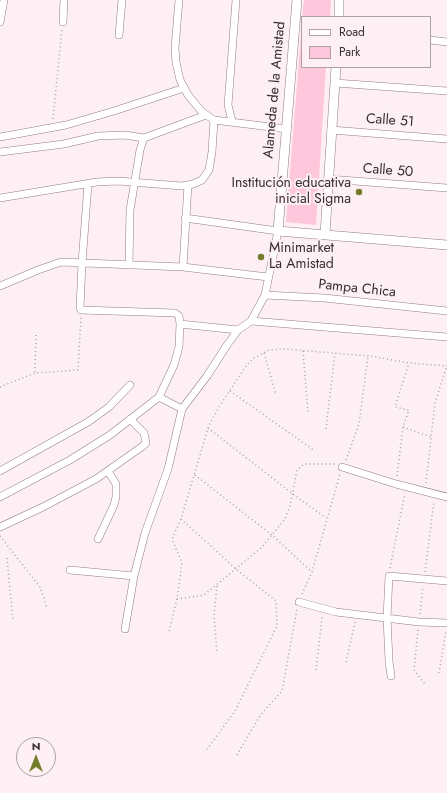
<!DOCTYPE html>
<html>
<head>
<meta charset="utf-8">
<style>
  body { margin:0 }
  #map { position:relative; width:447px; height:793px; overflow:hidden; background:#fdeff4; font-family:Jost,sans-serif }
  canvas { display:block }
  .legend { position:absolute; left:301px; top:16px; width:130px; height:52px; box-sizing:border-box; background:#fdeff4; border:1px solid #ada1a6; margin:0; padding:5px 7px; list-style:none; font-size:12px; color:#352d30 }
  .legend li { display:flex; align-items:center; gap:8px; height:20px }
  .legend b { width:20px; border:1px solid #ada1a6 }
  .north { position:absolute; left:16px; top:737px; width:40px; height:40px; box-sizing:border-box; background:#fdeff4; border:1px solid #ada1a6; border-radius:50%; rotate:0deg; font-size:11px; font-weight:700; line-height:16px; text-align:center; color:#352d30 }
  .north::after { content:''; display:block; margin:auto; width:14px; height:18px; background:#747e2a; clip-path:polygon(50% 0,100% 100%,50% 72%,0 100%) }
</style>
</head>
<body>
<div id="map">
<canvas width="447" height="793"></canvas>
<ul class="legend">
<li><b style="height:5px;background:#fff"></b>Road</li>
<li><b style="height:11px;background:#ffc7dc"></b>Park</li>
</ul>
<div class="north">N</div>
</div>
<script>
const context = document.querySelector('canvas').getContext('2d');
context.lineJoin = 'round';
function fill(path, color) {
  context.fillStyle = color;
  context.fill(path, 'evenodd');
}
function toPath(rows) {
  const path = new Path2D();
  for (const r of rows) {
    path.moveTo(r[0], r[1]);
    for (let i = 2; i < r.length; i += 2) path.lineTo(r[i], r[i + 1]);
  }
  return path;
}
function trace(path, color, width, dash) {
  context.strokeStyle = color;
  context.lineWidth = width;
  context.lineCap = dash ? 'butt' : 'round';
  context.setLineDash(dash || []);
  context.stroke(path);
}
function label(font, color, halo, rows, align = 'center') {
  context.font = font + ' Jost,sans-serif';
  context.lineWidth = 4;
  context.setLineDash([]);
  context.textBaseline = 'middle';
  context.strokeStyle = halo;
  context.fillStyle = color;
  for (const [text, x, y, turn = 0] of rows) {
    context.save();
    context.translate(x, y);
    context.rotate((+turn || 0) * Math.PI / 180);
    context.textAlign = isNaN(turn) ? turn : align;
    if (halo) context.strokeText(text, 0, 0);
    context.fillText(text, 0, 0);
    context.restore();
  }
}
fill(toPath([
  [304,0,331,0,330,17,302,17],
  [302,22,302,67,326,67,316,225,286,222]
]), '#ffc7dc');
const minor = toPath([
  [179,0,175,48,176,62,180,80,188,95,202,112,214,120,287,129],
  [0,22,4,0],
  [63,22,64,0],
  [119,35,122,0],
  [430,40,447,42],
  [335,83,447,91],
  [232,121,228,105,236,0],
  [331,130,447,139],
  [0,137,66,125,114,111,184,88],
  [0,152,64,144,98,136,125,135,144,138,206,115],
  [328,179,447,188],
  [0,198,97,182,118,181,182,186,193,184,202,180,209,170,212,152,214,120],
  [129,265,130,210,140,150,144,138],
  [183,267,188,185],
  [0,286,38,270,61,262,183,267,268,277],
  [265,295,324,298,447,311],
  [251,321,447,337],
  [180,324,238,330],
  [159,397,182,409],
  [342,467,396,484,447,497],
  [0,471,88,422,109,407,130,385],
  [0,497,70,460,110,435,159,397,174,365,179,347,180,324,179,316,175,313,81,310,80,308,82,263,88,184],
  [0,527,43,507,96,479,143,446,146,443,144,433,130,419],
  [98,539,114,505,116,497,116,484,108,471],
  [70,570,134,576],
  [299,602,336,612,419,622,447,623],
  [125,629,134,576,145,533,168,469,182,409,207,376,227,345,238,330,251,321,265,295,278,231,185,218],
  [391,676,389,661,387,618,389,576,447,581]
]);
const tertiary = toPath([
  [297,0,278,231,447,245],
  [339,17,339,0],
  [325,234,336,67]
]);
trace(minor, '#917d84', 8);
trace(tertiary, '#917d84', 10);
trace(toPath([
  [53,119,62,29],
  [303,351,308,413],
  [264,353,276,395],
  [35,372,36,334],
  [0,387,35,373,78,370,81,317],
  [230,391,315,451],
  [403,427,431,437],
  [208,428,293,494,326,518],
  [326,429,335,353],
  [346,460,359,424,368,356],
  [195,475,272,535,312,572],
  [397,476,403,427,409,410,395,407,409,363],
  [426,483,435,403,447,365],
  [181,519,236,569,276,601,277,626,235,711,205,752],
  [0,536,40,587,47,608],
  [7,558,13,621],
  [390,568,405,493],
  [425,572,434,501],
  [217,586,214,615,217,654],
  [302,594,312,572,340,474],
  [177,599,204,595,261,548,285,519,290,506,297,470,304,464,335,464],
  [420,614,423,586],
  [418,630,414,670,425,684],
  [169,631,177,599,182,563,172,539,181,519,209,425,219,407,246,366,254,358,269,350,284,349,370,356,409,363,447,366],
  [346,662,355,622],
  [316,670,322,617],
  [439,673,446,630],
  [237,755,261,714,282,691,297,609]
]), '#ada2a6', 1.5, [1, 3]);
trace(minor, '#fff', 7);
trace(tertiary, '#fff', 9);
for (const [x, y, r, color] of [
  [359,192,4,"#747e2a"],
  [261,257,4,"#747e2a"]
]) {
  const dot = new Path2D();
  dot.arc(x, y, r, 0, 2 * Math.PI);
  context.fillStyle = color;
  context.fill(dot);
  trace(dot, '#fdeff4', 1.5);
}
label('14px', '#352d30', '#fdeff4', [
  ["Alameda de la Amistad",275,90,-85],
  ["Calle 51",390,121,4],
  ["Calle 50",388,171,4],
  ["Pampa Chica",357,289,6]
]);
label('14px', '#352d30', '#fdeff4', [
  ["Institución educativa",351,184],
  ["inicial Sigma",351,200],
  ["Minimarket",269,249,"left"],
  ["La Amistad",269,265,"left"]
], 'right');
</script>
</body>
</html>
